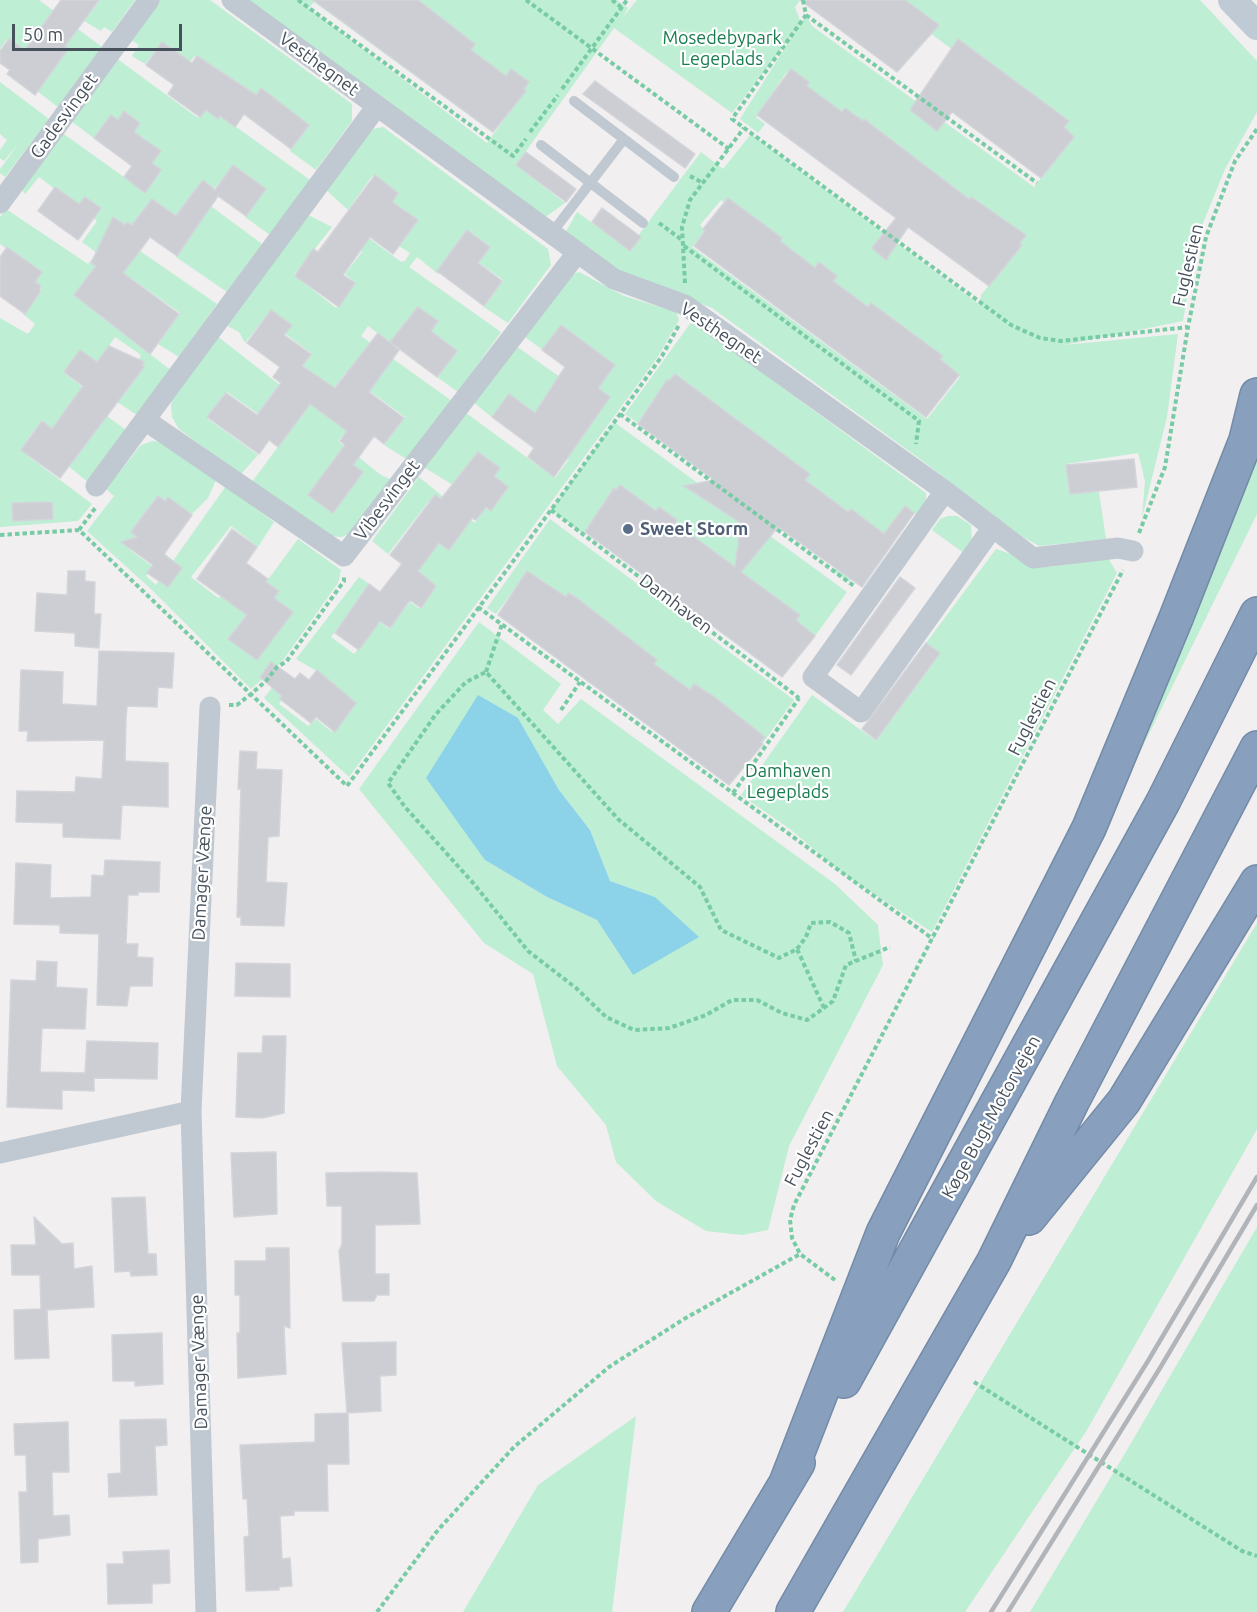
<!DOCTYPE html>
<html>
<head>
<meta charset="utf-8">
<style>
  body { margin:0 }
  #map { position:relative; width:1257px; height:1612px; overflow:hidden; background:#f1efef; font-family:Ubuntu,sans-serif }
  canvas { display:block }
  .scale { position:absolute; left:12px; top:24px; width:170px; height:27px; box-sizing:border-box; border:3px solid #47515c; border-top:0; padding-left:8px; font-size:18px; line-height:21px; white-space:nowrap; color:#47515c; -webkit-text-stroke:4px #fff; paint-order:stroke }
</style>
</head>
<body>
<div id="map">
<canvas width="1257" height="1612"></canvas>
<div class="scale">50 m</div>
</div>
<script>
const context = document.querySelector('canvas').getContext('2d');
context.lineJoin = 'round';
function fill(path, color) {
  context.fillStyle = color;
  context.fill(path, 'evenodd');
}
function toPath(rows) {
  const path = new Path2D();
  for (const r of rows) {
    path.moveTo(r[0], r[1]);
    for (let i = 2; i < r.length; i += 2) path.lineTo(r[i], r[i + 1]);
  }
  return path;
}
function trace(path, color, width, dash) {
  context.strokeStyle = color;
  context.lineWidth = width;
  context.lineCap = dash ? 'butt' : 'round';
  context.setLineDash(dash || []);
  context.stroke(path);
}
function label(font, color, halo, rows, align = 'center') {
  context.font = font + ' Ubuntu,sans-serif';
  context.lineWidth = 4.5;
  context.setLineDash([]);
  context.textBaseline = 'middle';
  context.strokeStyle = halo;
  context.fillStyle = color;
  for (const [text, x, y, turn = 0] of rows) {
    context.save();
    context.translate(x, y);
    context.rotate((+turn || 0) * Math.PI / 180);
    context.textAlign = isNaN(turn) ? turn : align;
    if (halo) context.strokeText(text, 0, 0);
    context.fillText(text, 0, 0);
    context.restore();
  }
}
fill(toPath([
  [0,0,39,0,102,47,58,107,37,91,25,52,7,39,0,49],
  [100,0,135,0,112,32,104,27,101,31,84,21],
  [158,0,210,0,352,104,352,121,316,170,290,151,309,125,260,89,242,115,214,111,310,180,270,235,245,217,265,191,233,166,204,201,262,244,227,292,176,257,193,232,151,202,140,251,217,304,179,357,158,344,180,313,131,278,100,316,172,371,137,415,117,402,141,355,115,337,104,353,112,374,80,351,64,373,84,388,100,411,126,430,89,483,67,465,52,432,40,423,27,440,35,447,28,456,92,504,78,521,0,527,0,318,28,334,35,324,23,314,42,289,34,282,40,273,0,244,0,217,6,209,88,264,97,253,82,242,97,221,39,177,25,194,21,189,61,132,145,192,145,174,159,153,110,118,95,139,71,121,116,58,198,118,205,109,216,71,195,56,188,64,160,44,145,64,132,56,139,45,130,39],
  [244,0,345,0,502,116,492,132,314,2,309,8,487,143,524,92,401,0,617,0,628,8,623,17,637,0,800,0,795,7,801,23,806,15,812,26,1034,187,1073,138,885,0,1200,0,1257,61,1257,112,1225,169,1197,238,1183,321,1064,345,1178,334,1167,417,1142,518,1145,481,1138,453,1066,464,1069,492,1099,492,1106,539,1039,546,1021,536,920,459,712,308,621,272,564,235,577,212,628,249,701,152,723,169,751,134,980,305,981,295,1021,247,786,73,756,117,765,124,758,133,740,119,797,29,732,113,614,28,516,165,565,203,544,218],
  [721,200,960,377,927,419,692,247,705,230,700,225],
  [0,82,49,119,5,177,0,173,0,169,19,143,4,161,0,158,0,150,7,140,0,134],
  [383,127,548,249,551,265,508,323,484,307,503,280,478,262,490,246,469,231,438,274,417,257,409,267,501,332,458,392,437,377,456,352,410,317,390,342,368,326,361,336,452,401,408,460,384,445,405,417,345,373,325,401,341,413,334,421,347,431,338,441,381,475,392,480,355,531,342,537,328,536,252,482,309,405,278,428,227,392,208,419,258,455,240,475,179,429,172,417,171,404,173,396,217,336,285,389,311,353,284,333,289,325,270,311,245,343,239,332,226,325,308,215,332,227,294,275,336,308,355,283,345,274,362,252,358,247,365,235,401,262,405,261,410,253,399,246,418,220,391,201,396,193,372,176,348,210,325,189,368,130],
  [579,272,624,296,676,312,679,320,657,358,349,777,264,698,283,673,294,682,279,704,308,726,316,719,332,732,355,704,315,670,296,659,359,577,371,585,331,637,354,654,379,621,389,629,410,602,420,609,430,596,423,590,414,573,454,520,429,501,388,554,372,541,419,477,475,523,485,508,491,511,508,488,471,460,453,485,425,468,466,413,555,478,570,458,568,460,547,443,566,416,544,400,534,414,493,418,474,403,516,346,601,406,597,389,615,365,543,350,522,335,565,277],
  [692,321,926,493,926,508,919,516,903,509,849,582,833,571,868,528,667,380,638,423,625,414],
  [614,422,847,592,815,636,615,489,583,534,551,510],
  [153,441,166,443,216,480,208,498,191,515,166,498,130,550,152,566,146,576,156,585,226,486,274,522,258,547,231,526,191,577,218,598,227,594,247,608,298,539,341,570,338,583,281,663,251,689,152,590,87,531,114,496,106,489,141,445],
  [1257,459,1257,514,1141,750],
  [948,516,957,516,971,525,972,542,965,554,932,530,940,519],
  [550,519,794,700,762,744,527,572,496,614,487,608],
  [996,549,1050,567,1108,558,1117,573,932,932,842,873,790,829,741,795,812,695,876,741,940,654,926,643],
  [479,622,561,684,543,710,558,724,581,699,835,884,878,925,883,965,789,1146,768,1230,742,1235,706,1231,656,1201,616,1162,606,1125,557,1066,533,974,484,943,359,789],
  [518,718,559,790,590,830,610,881,655,897,633,975,597,920,547,897,485,860],
  [1257,923,1257,1129,1087,1430,965,1612,843,1612],
  [1257,1227,1257,1612,1030,1612,1124,1455],
  [636,1416,612,1612,463,1612,538,1485]
]), '#beeed3');
fill(toPath([
  [478,695,518,718,559,790,590,830,610,881,655,897,699,937,633,975,597,920,547,897,485,860,426,778]
]), '#8cd3ea');
const building = toPath([
  [61,0,99,0,65,46,68,49,35,95,7,74,10,70,0,63,0,51,9,39,25,50,61,0],
  [313,0,418,0,475,44,471,50,506,76,511,69,529,82,524,89,526,91,493,132,313,0],
  [800,0,905,0,939,25,897,72,800,0],
  [958,39,1069,121,1064,127,1074,137,1041,178,952,112,937,131,910,110,958,39],
  [162,42,192,63,197,56,256,95,261,88,309,125,291,149,244,114,235,127,220,116,218,119,206,110,200,117,168,94,174,85,146,65,162,42],
  [791,69,809,82,807,86,842,112,845,108,863,121,864,119,970,200,971,197,1026,235,1020,243,1022,245,989,286,908,227,886,260,872,248,896,218,757,115,791,69],
  [595,81,695,154,685,168,583,94,595,81],
  [124,111,140,123,134,132,161,151,152,163,161,170,145,193,124,177,132,166,94,138,111,115,118,120,124,111],
  [526,152,576,189,566,202,516,165,526,152],
  [233,165,266,189,246,216,218,196,177,256,150,237,123,273,179,314,150,354,74,295,96,266,91,263,113,217,125,225,127,222,132,225,152,199,176,216,203,180,215,190,233,165],
  [375,175,398,193,392,202,418,220,393,254,370,237,343,275,355,283,339,307,295,276,313,249,318,252,375,175],
  [55,187,79,204,85,197,101,208,78,240,38,211,55,187],
  [728,198,782,238,780,241,815,268,819,262,837,276,833,281,868,307,871,303,943,356,940,359,959,375,926,417,694,246,705,231,703,229,728,198],
  [602,208,641,237,630,251,592,222,602,208],
  [467,230,490,247,478,263,502,281,484,306,437,271,467,230],
  [7,247,42,272,35,282,40,285,40,292,25,314,0,296,0,257,7,247],
  [418,307,438,321,431,331,457,351,437,377,390,342,418,307],
  [271,310,292,325,284,335,311,354,302,366,335,388,378,333,399,350,369,392,404,418,384,444,374,436,353,465,363,472,333,513,308,495,345,445,340,441,347,431,310,404,278,447,269,440,259,454,207,417,226,393,257,415,281,383,273,377,280,367,247,343,271,310],
  [561,325,615,365,598,388,610,397,554,477,528,457,534,448,492,417,509,394,535,413,565,367,542,350,561,325],
  [109,346,144,362,142,365,144,367,60,478,21,450,42,421,52,429,83,386,64,372,80,350,97,362,109,346],
  [675,374,810,474,805,480,848,512,851,509,884,534,905,506,914,513,862,587,778,527,741,572,800,615,796,620,815,636,782,677,585,532,614,488,616,490,620,485,656,511,659,507,677,520,675,523,735,567,741,523,684,486,714,480,638,424,667,380,669,381,675,374],
  [478,452,500,468,494,476,508,487,491,511,486,507,476,520,472,518,449,550,439,543,418,571,436,586,421,608,410,600,390,628,380,621,359,650,335,633,369,584,380,592,402,564,390,555,435,495,441,499,478,452],
  [1134,459,1137,487,1070,494,1066,465,1134,459],
  [158,496,165,501,168,497,192,515,164,554,182,568,168,587,147,573,153,565,121,542,137,537,131,532,158,496],
  [52,502,53,519,13,521,12,503,52,502],
  [232,529,257,547,246,563,268,579,266,582,279,591,274,598,293,612,257,660,228,639,247,615,197,579,232,529],
  [68,571,85,571,85,581,95,582,94,614,101,614,99,648,75,646,75,633,35,631,37,593,67,595,68,571],
  [527,571,566,597,568,593,578,599,657,660,654,664,690,690,694,684,713,696,765,737,761,742,763,744,729,785,498,615,527,571],
  [900,577,915,588,851,675,837,665,900,577],
  [926,643,940,653,876,740,862,729,926,643],
  [99,651,174,653,172,688,158,687,157,707,127,706,126,719,125,761,168,763,168,807,122,805,120,839,63,837,63,823,16,822,17,791,75,792,76,777,102,779,104,740,27,741,28,731,19,731,21,670,63,672,62,704,97,706,99,651],
  [271,662,295,679,300,673,309,680,317,670,356,703,335,732,316,717,311,723,280,699,282,696,260,677,271,662],
  [240,751,257,752,256,769,282,770,279,836,268,837,266,882,287,883,284,926,241,925,241,917,237,917,241,789,238,789,240,751],
  [105,860,160,862,159,892,138,892,138,895,128,895,126,944,138,944,137,957,153,958,152,986,130,986,127,1006,97,1005,99,934,60,933,60,925,14,924,16,863,51,865,50,898,91,897,92,875,104,876,105,860],
  [37,961,57,962,56,987,87,989,85,1029,42,1028,40,1072,85,1073,87,1041,158,1043,157,1079,94,1078,94,1091,62,1090,62,1109,7,1107,11,980,36,981,37,961],
  [236,963,290,964,290,997,235,996,236,963],
  [263,1036,286,1036,284,1113,262,1118,236,1117,238,1053,262,1053,263,1036],
  [276,1152,277,1214,234,1217,231,1153,276,1152],
  [379,1172,417,1173,420,1224,375,1225,375,1274,389,1274,389,1295,377,1295,374,1301,343,1301,339,1251,342,1244,342,1206,327,1206,326,1173,379,1172],
  [145,1197,148,1254,156,1254,157,1275,131,1276,130,1271,115,1272,112,1198,145,1197],
  [34,1217,62,1244,73,1243,74,1269,92,1266,94,1307,47,1310,49,1358,15,1359,14,1310,41,1309,40,1275,12,1275,11,1245,36,1245,34,1217],
  [266,1248,289,1248,290,1328,284,1326,286,1374,238,1378,237,1333,240,1333,240,1295,235,1295,235,1261,266,1261,266,1248],
  [162,1333,163,1384,135,1386,135,1381,113,1381,112,1335,162,1333],
  [396,1342,396,1375,380,1376,381,1411,347,1413,342,1343,396,1342],
  [348,1413,349,1464,327,1464,328,1511,294,1511,294,1515,280,1516,282,1559,290,1558,292,1586,279,1587,279,1590,246,1591,244,1537,249,1536,247,1499,243,1499,240,1445,315,1442,315,1414,348,1413],
  [166,1419,167,1445,155,1446,157,1495,109,1497,108,1474,121,1473,120,1420,166,1419],
  [68,1422,69,1472,52,1472,53,1516,69,1515,70,1535,38,1539,38,1562,21,1563,19,1492,27,1492,26,1455,15,1455,14,1424,68,1422],
  [169,1550,170,1583,152,1584,152,1603,108,1604,107,1564,124,1564,123,1552,169,1550]
]);
fill(building, '#ccced4');
trace(building, '#d3d5da', 1.5);
const highway = toPath([
  [1029,1218,1124,1101,1257,882],
  [844,1381,1163,802,1257,614],
  [786,1483,883,1233,1089,828,1176,618,1246,440,1257,395],
  [709,1612,798,1463],
  [793,1612,994,1261,1072,1102,1257,748]
]);
trace(highway, '#738ba8', 36);
trace(toPath([
  [298,0,513,156,526,139],
  [526,0,729,149],
  [612,0,621,7],
  [803,0,806,15,732,119,1011,325,1040,338,1061,341,1188,327],
  [806,15,1037,183],
  [562,89,627,0],
  [530,132,558,95],
  [690,176,703,183],
  [659,223,682,240],
  [684,246,919,421,916,444],
  [685,283,682,227,690,200,744,128],
  [620,414,854,586],
  [551,510,799,698],
  [79,530,96,507],
  [1139,533,1165,467,1188,327,1206,237,1235,161,1257,129],
  [0,535,79,530,347,786,551,510,662,356,679,325],
  [478,607,933,939],
  [486,672,502,624],
  [229,705,237,705,251,694,266,681,277,667,286,662,344,581,344,577],
  [561,710,580,682],
  [733,793,799,698],
  [797,949,806,937,811,923,830,922,849,933,856,961],
  [824,1008,797,949,779,958,721,930,700,887,618,819,486,672,466,682,436,714,388,783,405,807,474,884,528,951,576,988,606,1017,634,1030,669,1028,706,1015,732,1000,757,1000,782,1013,807,1020,824,1008,833,1001,846,965,890,947],
  [835,1280,800,1254,792,1238,790,1220,794,1205,1123,570],
  [974,1382,1242,1551,1257,1556],
  [377,1612,438,1530,514,1447,609,1367,684,1319,800,1254]
]), '#77cba5', 4, [4.5, 3]);
trace(toPath([
  [574,101,674,177],
  [541,145,643,223],
  [551,234,624,139]
]), '#c0c9d1', 10);
trace(toPath([
  [232,0,614,279,685,305,945,491,1033,558,1118,548,1133,551],
  [0,203,149,0],
  [145,420,344,556,577,253],
  [96,486,377,106],
  [945,491,813,677,861,712,993,527],
  [0,1153,191,1111],
  [206,1612,191,1111,210,707]
]), '#c0c9d1', 21);
trace(toPath([
  [1232,0,1257,26]
]), '#c0cad5', 28);
trace(highway, '#88a0bd', 33);
trace(toPath([
  [991,1612,1148,1361,1257,1177],
  [1008,1612,1160,1368,1257,1205]
]), '#b1b4b9', 4.5);
for (const [x, y, r, color] of [
  [628,529,6,"#5c6f8a"]
]) {
  const dot = new Path2D();
  dot.arc(x, y, r, 0, 2 * Math.PI);
  context.fillStyle = color;
  context.fill(dot);
  trace(dot, '#fff', 2);
}
label('18px', '#197c4e', '#fff', [
  ["Mosedebypark",722,38],
  ["Legeplads",722,59],
  ["Damhaven",788,771],
  ["Legeplads",788,792]
]);
label('18px', '#47515c', '#fff', [
  ["Vesthegnet",319,64,36],
  ["Gadesvinget",64,116,-54],
  ["Fuglestien",1188,265,-77],
  ["Vesthegnet",721,333,34],
  ["Vibesvinget",387,500,-53],
  ["Damhaven",676,604,37],
  ["Fuglestien",1032,717,-63],
  ["Damager Vænge",202,873,-87],
  ["Køge Bugt Motorvejen",991,1117,-61],
  ["Fuglestien",809,1148,-62],
  ["Damager Vænge",199,1362,-92]
]);
label('bold 18px', '#4e5e75', '#fff', [
  ["Sweet Storm",640,529]
], 'left');
</script>
</body>
</html>
